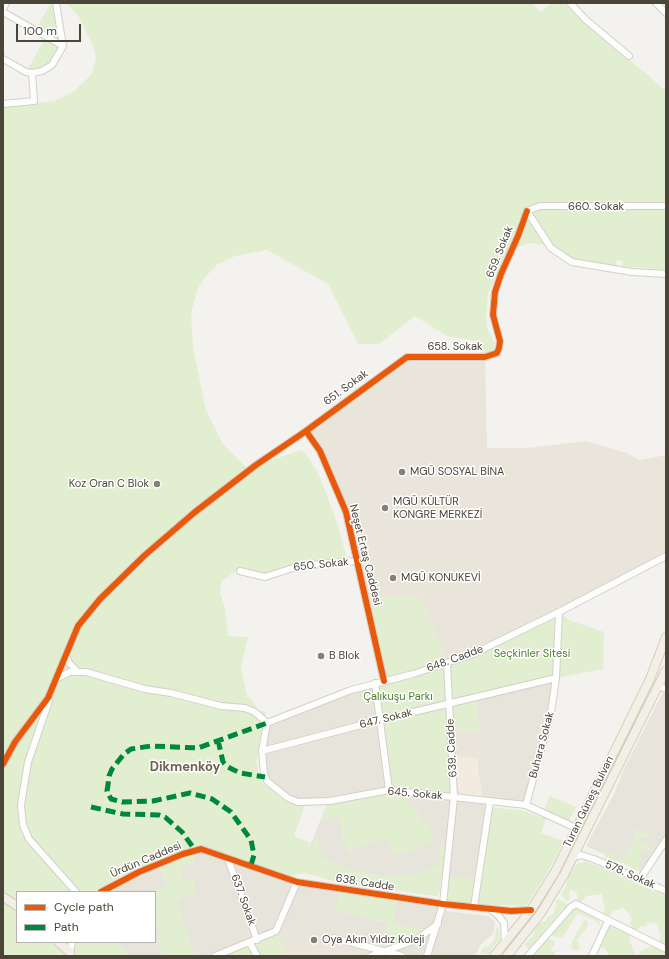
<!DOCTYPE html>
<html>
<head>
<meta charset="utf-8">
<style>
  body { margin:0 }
  #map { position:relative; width:669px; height:959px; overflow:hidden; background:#f4f2ee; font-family:"DM Sans",sans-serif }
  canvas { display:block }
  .frame { position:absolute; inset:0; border:4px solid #4b4439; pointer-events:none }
  .legend { position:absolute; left:16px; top:891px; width:140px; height:52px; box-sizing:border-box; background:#fff; border:1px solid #b7b4b0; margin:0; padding:5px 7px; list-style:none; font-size:12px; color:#4b4439 }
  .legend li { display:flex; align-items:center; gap:8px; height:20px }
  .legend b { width:20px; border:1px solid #b7b4b0 }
  .scale { position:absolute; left:16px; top:24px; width:65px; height:18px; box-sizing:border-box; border:2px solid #4b4439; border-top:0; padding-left:5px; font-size:12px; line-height:14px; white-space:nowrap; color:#4b4439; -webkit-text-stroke:3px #fff; paint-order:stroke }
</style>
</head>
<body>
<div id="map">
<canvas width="669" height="959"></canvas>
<div class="frame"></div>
<ul class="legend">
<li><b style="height:5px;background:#e8590c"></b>Cycle path</li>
<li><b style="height:5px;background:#00873e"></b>Path</li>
</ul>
<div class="scale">100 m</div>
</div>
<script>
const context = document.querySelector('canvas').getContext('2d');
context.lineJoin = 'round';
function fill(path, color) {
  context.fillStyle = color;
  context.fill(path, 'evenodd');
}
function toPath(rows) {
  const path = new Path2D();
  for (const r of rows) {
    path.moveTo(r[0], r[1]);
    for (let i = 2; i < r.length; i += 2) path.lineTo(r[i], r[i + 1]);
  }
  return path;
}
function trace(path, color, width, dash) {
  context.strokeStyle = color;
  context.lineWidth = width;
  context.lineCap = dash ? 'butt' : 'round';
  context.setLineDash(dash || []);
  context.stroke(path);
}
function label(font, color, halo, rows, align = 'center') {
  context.font = font + ' "DM Sans",sans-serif';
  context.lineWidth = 3;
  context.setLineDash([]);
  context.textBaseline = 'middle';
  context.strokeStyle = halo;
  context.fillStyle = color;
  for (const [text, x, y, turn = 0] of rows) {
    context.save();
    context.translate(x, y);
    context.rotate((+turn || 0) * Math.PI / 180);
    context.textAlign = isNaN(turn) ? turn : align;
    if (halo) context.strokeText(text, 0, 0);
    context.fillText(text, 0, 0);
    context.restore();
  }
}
fill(toPath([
  [556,678,551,713,526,805,490,801,478,879,446,876,448,858,442,873,439,894,437,896,340,883,308,851,326,806,325,802,317,803,288,798,264,774,264,734,267,723,375,683,483,800,478,770,479,728,477,698],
  [663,692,666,693,666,833,642,871,586,846,614,794,624,769],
  [201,849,297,882,340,889,336,910,388,923,382,950,372,951,312,936,291,944,278,929,215,956,195,956,176,900,197,892,182,881,180,868,195,850],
  [158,864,167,887,154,892,101,892],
  [397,898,443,904,446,911,488,916,495,922,494,930,493,934,481,944,475,956,371,956,428,931,392,924],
  [155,920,160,933,157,939,164,956,125,956,128,953,117,942,155,942]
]), '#e7e4dc');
fill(toPath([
  [453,757,478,758,478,770,483,801,454,797]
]), '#f3ebdf');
fill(toPath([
  [407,357,485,357,487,448,527,448,586,441,626,453,640,460,666,455,666,555,559,612,447,663,421,599,365,598,338,491,306,431],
  [451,732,479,732,478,758,453,757],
  [282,920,291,943,312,936,372,951,379,949,371,956,286,956,276,931]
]), '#eae5da');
fill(toPath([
  [51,3,56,3,63,46,48,68,26,72,46,37,35,30],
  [66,3,532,3,540,12,552,3,563,3,614,49,646,73,662,88,666,90,666,270,622,266,623,261,617,260,616,266,571,260,551,245,529,243,518,247,505,254,488,294,486,316,487,327,495,344,493,352,482,357,476,341,447,336,415,316,379,344,358,344,328,284,267,250,235,256,218,264,206,276,198,288,191,313,193,348,206,410,222,443,248,469,300,450,305,453,317,471,325,490,338,526,347,559,296,565,262,576,237,570,221,582,220,592,225,609,228,636,248,637,241,667,247,697,252,700,259,711,266,711,259,743,257,762,259,776,262,783,284,800,293,804,305,805,294,836,310,843,308,850,313,845,317,836,322,857,352,870,381,876,415,874,437,865,439,862,441,841,445,841,439,894,437,896,340,883,305,873,289,876,202,846,185,851,121,876,94,892,17,892,17,901,3,893,3,107,55,101,74,91,92,74,96,58,93,46,79,17],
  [419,595,447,662,559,612,569,620,604,632,603,669,556,678,477,698,479,732,452,732,454,797,404,792,411,808,415,806,422,820,424,819,432,834,431,843,401,854,400,852,395,854,393,850,392,851,386,838,353,848,354,852,349,854,341,833,343,832,338,817,335,817,334,816,321,820,326,806,325,802,389,790,375,683,384,681,365,598],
  [550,796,576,807,569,821,544,810],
  [490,807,525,811,546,819,541,833,564,841,548,872,528,903,523,906,480,904,477,899],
  [638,828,651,837,650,839,639,836,638,841,651,846,654,849,651,852,641,849,638,852,643,857,639,861,639,865,636,865,643,869,643,871,641,872,620,862,616,863,604,856,606,852,609,852,614,855,614,858,623,861,635,837,635,830],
  [195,850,194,863,180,868,182,881,193,881,197,892,176,900,195,956,164,956,157,939,160,933,155,920,154,892,167,887,158,864],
  [586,861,665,896,666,939,664,943,661,943,659,940,661,935,658,929,659,927,655,922,650,924,648,922,645,927,640,926,639,929,634,930,630,924,632,919,627,911,623,908,613,911,610,915,607,916,603,914,605,906,603,901,602,894,586,896,581,903,575,901,578,898,576,892,570,890,569,900,566,901,561,894,566,887,568,878,575,866,579,862,582,863],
  [446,876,478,879,474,907,443,904],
  [340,889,397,898,392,924,429,931,420,937,382,950,388,923,335,910],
  [557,899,561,900,569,906,567,910,563,909,528,949,525,944,533,936,536,924,546,921,548,917,554,913],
  [3,901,17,910,17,942,54,942,66,956,3,956],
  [578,908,589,913,600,921,599,926,596,921,578,913,562,938,553,936,552,934,573,910],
  [587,920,588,926,577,940,580,949,578,951,574,950,571,948,573,939,584,921],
  [612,926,630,934,629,939,636,956,610,956,605,949,602,947,600,944,608,927],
  [498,927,500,939,491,949,490,954,481,954,482,948,489,946,494,940,496,929],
  [276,931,286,956,215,956],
  [548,938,555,942,553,947,550,949,553,952,555,951,555,956,531,956],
  [72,942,117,942,128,953,125,956,70,956],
  [653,945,666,950,666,956,637,956,640,952]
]), '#e1eecf');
const minor = toPath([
  [570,3,585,19,629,56],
  [656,3,666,13],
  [3,9,6,3],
  [3,12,63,46],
  [3,59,26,72,32,73,42,71,52,65,63,46,56,3],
  [3,104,34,101,32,73],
  [527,211,551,248,572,262,632,272,666,274],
  [527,211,540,206,666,206],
  [240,571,265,577,299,566,357,561],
  [66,655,69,663,77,671],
  [56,679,70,672,86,672,145,689,171,693,221,706,245,708,255,712,267,723],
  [384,681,346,512,320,451,306,431,407,357,485,357,497,353,499,348,500,341,493,315,495,292,501,274,518,236,527,211],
  [375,683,389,790],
  [658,686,666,689],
  [49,701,28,762,21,805,23,825,29,839,76,892],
  [267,723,351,690,413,674,473,654,559,612,666,556],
  [267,723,262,751,264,774,267,781,273,786,288,798,298,802,330,801,389,790,526,805,576,828],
  [262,751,380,720,556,678],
  [3,764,15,742,48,698,78,626,100,599,145,555,195,512,256,465,306,431],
  [526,805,551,713,556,678,559,612],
  [573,857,581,855,594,859,666,891],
  [228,859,257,940],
  [640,879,666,840],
  [101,892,139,872,183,854,201,849,297,882,443,904,511,911,531,910],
  [474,907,490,801],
  [491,910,498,915,504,923,505,943],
  [334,938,402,956],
  [250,943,257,956],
  [70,952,72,942],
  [215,956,276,931,297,882],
  [371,956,405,944,420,937,438,924],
  [427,956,443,904,454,797,447,663],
  [528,956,571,907,576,904,666,949],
  [592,956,608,921]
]);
const major = toPath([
  [3,897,17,906],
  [58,942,70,952,70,956],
  [494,956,531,910,555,872,650,679,666,637],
  [507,956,541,913,564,875,666,670]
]);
trace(minor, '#d2d0cb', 8);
trace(major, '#d6cebb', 10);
trace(minor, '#fdfdfc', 6);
trace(major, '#f2efe6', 8);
trace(toPath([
  [218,740,223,762,228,767,240,773,265,777],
  [91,807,123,814,159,815,165,817,182,832,195,850],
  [251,865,254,855,251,840,231,812,212,799,190,793,153,801,122,802,111,799,107,791,108,785,109,776,112,769,124,754,131,749,151,746,198,748,267,723]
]), '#00873e', 5, [10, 5]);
trace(toPath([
  [384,681,346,512,320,451,306,431,407,357,485,357,497,353,499,348,500,341,493,315,495,292,501,274,518,236,527,211],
  [3,764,15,742,48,698,78,626,100,599,145,555,195,512,256,465,306,431],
  [101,892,139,872,183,854,201,849,297,882,443,904,511,911,531,910]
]), '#e8590c', 6);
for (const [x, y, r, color] of [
  [402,472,4,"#868178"],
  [157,484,4,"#868178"],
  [385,508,4,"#868178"],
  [393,578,4,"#868178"],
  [321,656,4,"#868178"],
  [314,940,4,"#868178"]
]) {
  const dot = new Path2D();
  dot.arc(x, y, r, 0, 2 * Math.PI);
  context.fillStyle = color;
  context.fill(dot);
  trace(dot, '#fff', 1.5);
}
label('11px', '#4b4439', '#fff', [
  ["660. Sokak",596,207],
  ["659. Sokak",500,252,-68],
  ["658. Sokak",455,347],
  ["651. Sokak",346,388,-36],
  ["Neşet Ertaş Caddesi",365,555,76],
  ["650. Sokak",321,565,-6],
  ["648. Cadde",455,659,-20],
  ["647. Sokak",386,719,-14],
  ["Buhara Sokak",542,745,-75],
  ["639. Cadde",452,748,-93],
  ["645. Sokak",415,794,5],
  ["Turan Güneş Bulvarı",589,802,-64],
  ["Ürdün Caddesi",146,860,-23],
  ["578. Sokak",630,875,24],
  ["638. Cadde",365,883,9],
  ["637. Sokak",243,900,70]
]);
label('11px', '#4b4439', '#fff', [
  ["MGÜ SOSYAL BİNA",410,472],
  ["Koz Oran C Blok",149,484,"right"],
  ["MGÜ KÜLTÜR",393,502],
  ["KONGRE MERKEZİ",393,515],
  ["MGÜ KONUKEVİ",401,578],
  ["B Blok",329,656],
  ["Oya Akın Yıldız Koleji",322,940]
], 'left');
label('11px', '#4a7f2a', '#fff', [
  ["Seçkinler Sitesi",532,654],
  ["Çalıkuşu Parkı",398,697]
]);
label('bold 13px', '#6e6250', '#fff', [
  ["Dikmenköy",185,768]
]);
</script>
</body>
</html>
